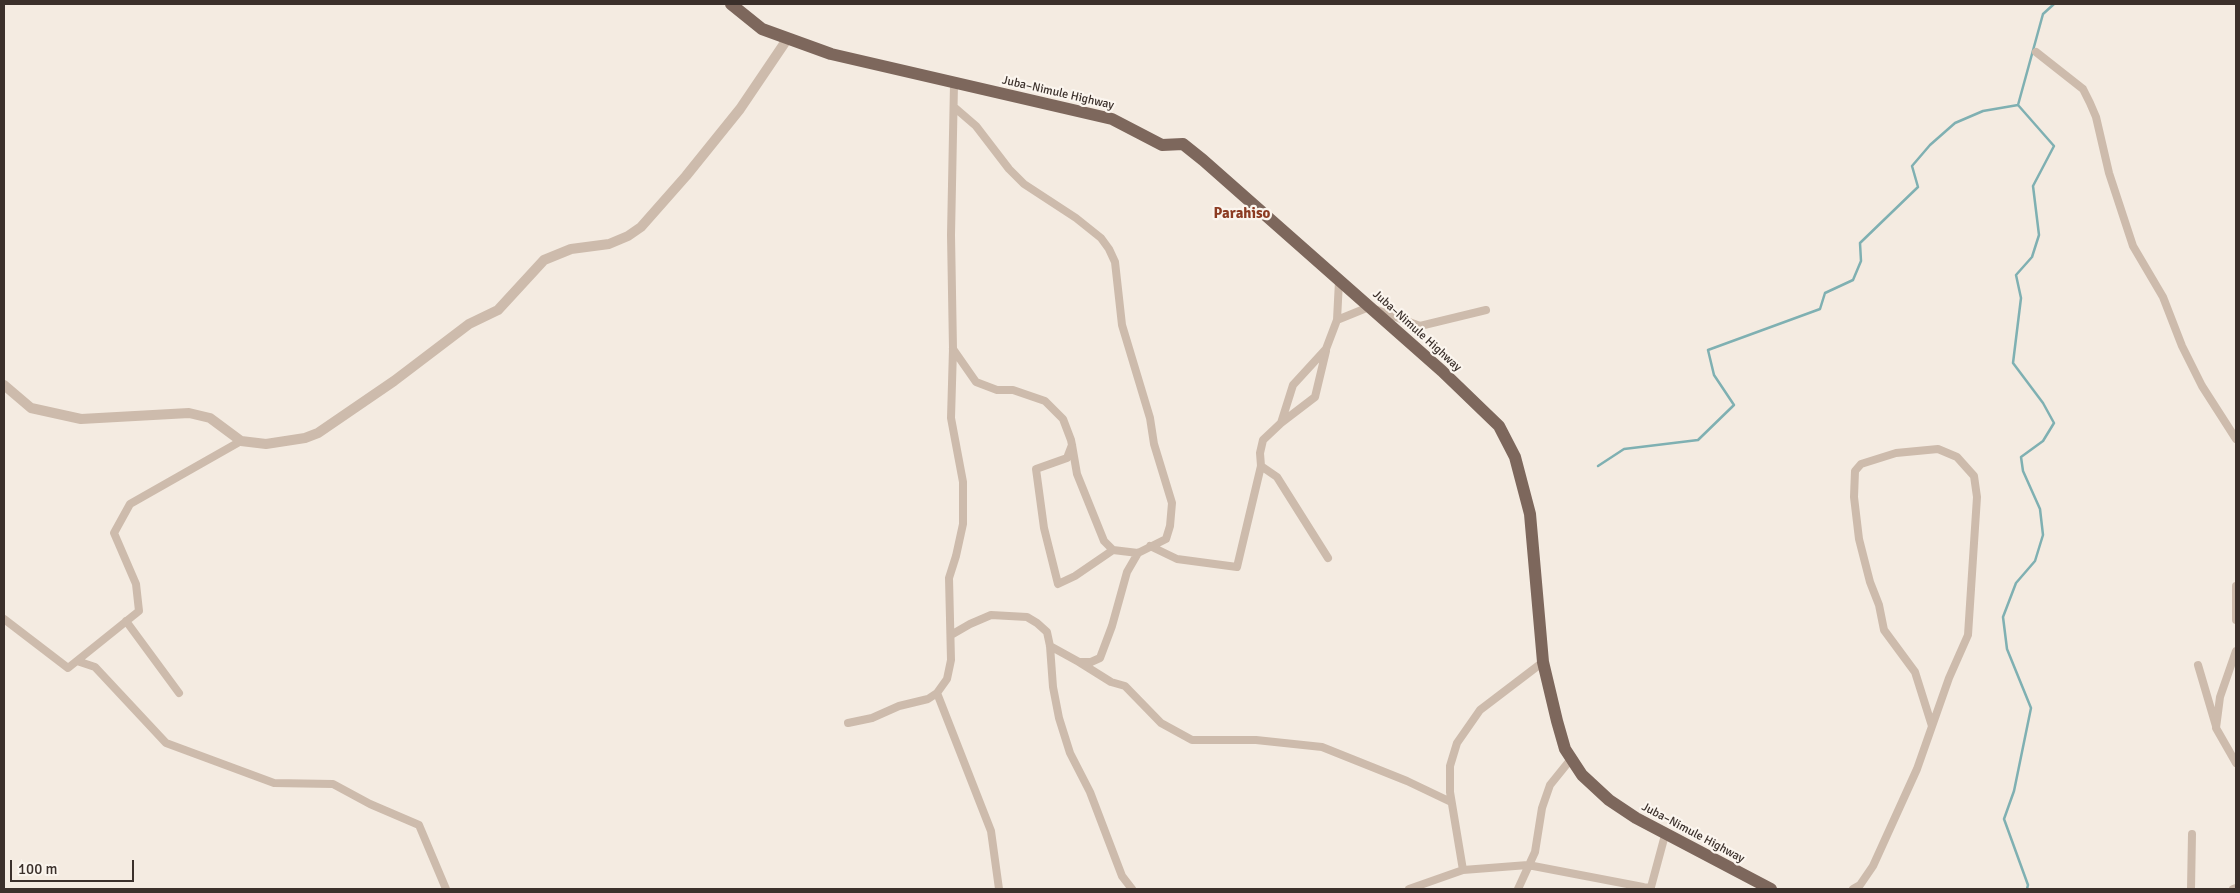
<!DOCTYPE html>
<html>
<head>
<meta charset="utf-8">
<style>
  body { margin:0 }
  #map { position:relative; width:2240px; height:893px; overflow:hidden; background:#f4ebe1; font-family:Signika,sans-serif }
  canvas { display:block }
  .frame { position:absolute; inset:0; border:5px solid #3b302b; pointer-events:none }
  .scale { position:absolute; left:10px; top:860px; width:124px; height:22px; box-sizing:border-box; border:2px solid #3b302b; border-top:0; padding-left:6px; font-size:15px; line-height:18px; white-space:nowrap; color:#3b302b; -webkit-text-stroke:4px #fbf5ee; paint-order:stroke }
</style>
</head>
<body>
<div id="map">
<canvas width="2240" height="893"></canvas>
<div class="frame"></div>
<div class="scale">100 m</div>
</div>
<script>
const context = document.querySelector('canvas').getContext('2d');
context.lineJoin = 'round';
function toPath(rows) {
  const path = new Path2D();
  for (const r of rows) {
    path.moveTo(r[0], r[1]);
    for (let i = 2; i < r.length; i += 2) path.lineTo(r[i], r[i + 1]);
  }
  return path;
}
function trace(path, color, width, dash) {
  context.strokeStyle = color;
  context.lineWidth = width;
  context.lineCap = dash ? 'butt' : 'round';
  context.setLineDash(dash || []);
  context.stroke(path);
}
function label(font, color, halo, rows, align = 'center') {
  context.font = font + ' Signika,sans-serif';
  context.lineWidth = 4.5;
  context.setLineDash([]);
  context.textBaseline = 'middle';
  context.strokeStyle = halo;
  context.fillStyle = color;
  for (const [text, x, y, turn = 0] of rows) {
    context.save();
    context.translate(x, y);
    context.rotate((+turn || 0) * Math.PI / 180);
    context.textAlign = isNaN(turn) ? turn : align;
    if (halo) context.strokeText(text, 0, 0);
    context.fillText(text, 0, 0);
    context.restore();
  }
}
trace(toPath([
  [1598,466,1624,449,1698,440,1734,405,1714,375,1708,350,1820,309,1825,293,1853,280,1861,261,1860,243,1918,187,1912,166,1930,145,1955,123,1983,111,2018,105],
  [2027,889,2028,885,2004,819,2014,791,2031,708,2007,649,2003,617,2016,583,2035,561,2043,535,2040,509,2023,471,2021,457,2043,441,2054,423,2043,403,2013,363,2021,298,2016,275,2032,257,2039,235,2033,186,2054,146,2018,105,2043,14,2054,4]
]), '#7fb0b2', 2.5);
trace(toPath([
  [2036,52,2083,89,2090,103,2096,117,2109,173,2133,246,2163,297,2182,346,2202,386,2236,439],
  [954,84,951,235,953,349,951,418,963,482,963,524,956,556,949,578,951,660,947,679,937,693,991,831,999,889],
  [954,107,976,126,1009,169,1024,184,1076,218,1101,238,1109,249,1115,262,1122,325,1150,418,1154,444,1172,503,1170,526,1166,539,1138,553,1113,550],
  [1337,320,1339,281],
  [953,349,976,382,997,390,1013,390,1045,401,1063,419,1071,440,1072,445,1077,474,1104,541,1113,550,1075,576,1058,584,1044,528,1036,469,1067,458,1072,445],
  [1281,423,1315,397,1326,351],
  [1261,466,1277,477,1328,558],
  [1150,546,1177,559,1237,567,1261,466,1260,453,1263,440,1281,423,1293,385,1326,349,1337,320,1369,307,1420,326,1486,310],
  [2236,586,2236,620],
  [4,619,68,668,139,611,136,584,114,533,130,504,241,441],
  [126,621,179,693],
  [951,635,970,624,991,615,1027,617,1037,623,1047,632,1050,646,1053,687,1059,718,1070,753,1090,792,1122,876,1132,889],
  [1050,646,1079,662,1091,662,1100,658,1112,626,1127,572,1138,553],
  [2236,651,2220,697,2216,728,2236,763],
  [77,661,95,667,166,743,274,783,333,784,370,804,419,825,446,889],
  [1079,662,1111,682,1125,686,1161,723,1192,740,1256,740,1322,747,1407,781,1451,802],
  [1543,662,1480,710,1457,743,1450,766,1450,792,1463,870,1528,865,1643,887],
  [2198,665,2216,726],
  [848,723,872,718,899,706,928,699,937,693],
  [1640,888,1651,887,1665,835],
  [1409,889,1463,870],
  [1518,889,1535,852,1542,808,1550,785,1571,759],
  [1853,889,1860,885,1873,866,1917,769,1949,678,1968,635,1977,497,1974,476,1957,457,1938,449,1896,453,1861,464,1855,471,1854,497,1859,539,1870,582,1879,605,1884,630,1915,672,1932,726],
  [2191,889,2192,834],
  [2233,889,2236,888]
]), '#cdbbac', 8);
trace(toPath([
  [4,385,31,408,81,419,189,413,210,418,241,441,266,444,305,438,318,433,394,381,469,324,498,310,544,260,571,249,609,244,628,236,641,227,686,176,740,109,788,38]
]), '#cdbbac', 10);
trace(toPath([
  [731,4,762,29,831,54,1112,119,1162,145,1183,144,1203,160,1442,371,1499,426,1515,457,1530,514,1543,662,1557,721,1565,749,1582,775,1609,800,1636,818,1771,889]
]), '#7d675c', 12);
label('12px', '#3b302b', '#fbf5ee', [
  ["Juba–Nimule Highway",1058,93,13],
  ["Juba–Nimule Highway",1417,331,42],
  ["Juba–Nimule Highway",1693,833,28]
]);
label('bold 15px', '#8c3b22', '#fbf5ee', [
  ["Parahiso",1242,214]
]);
</script>
</body>
</html>
